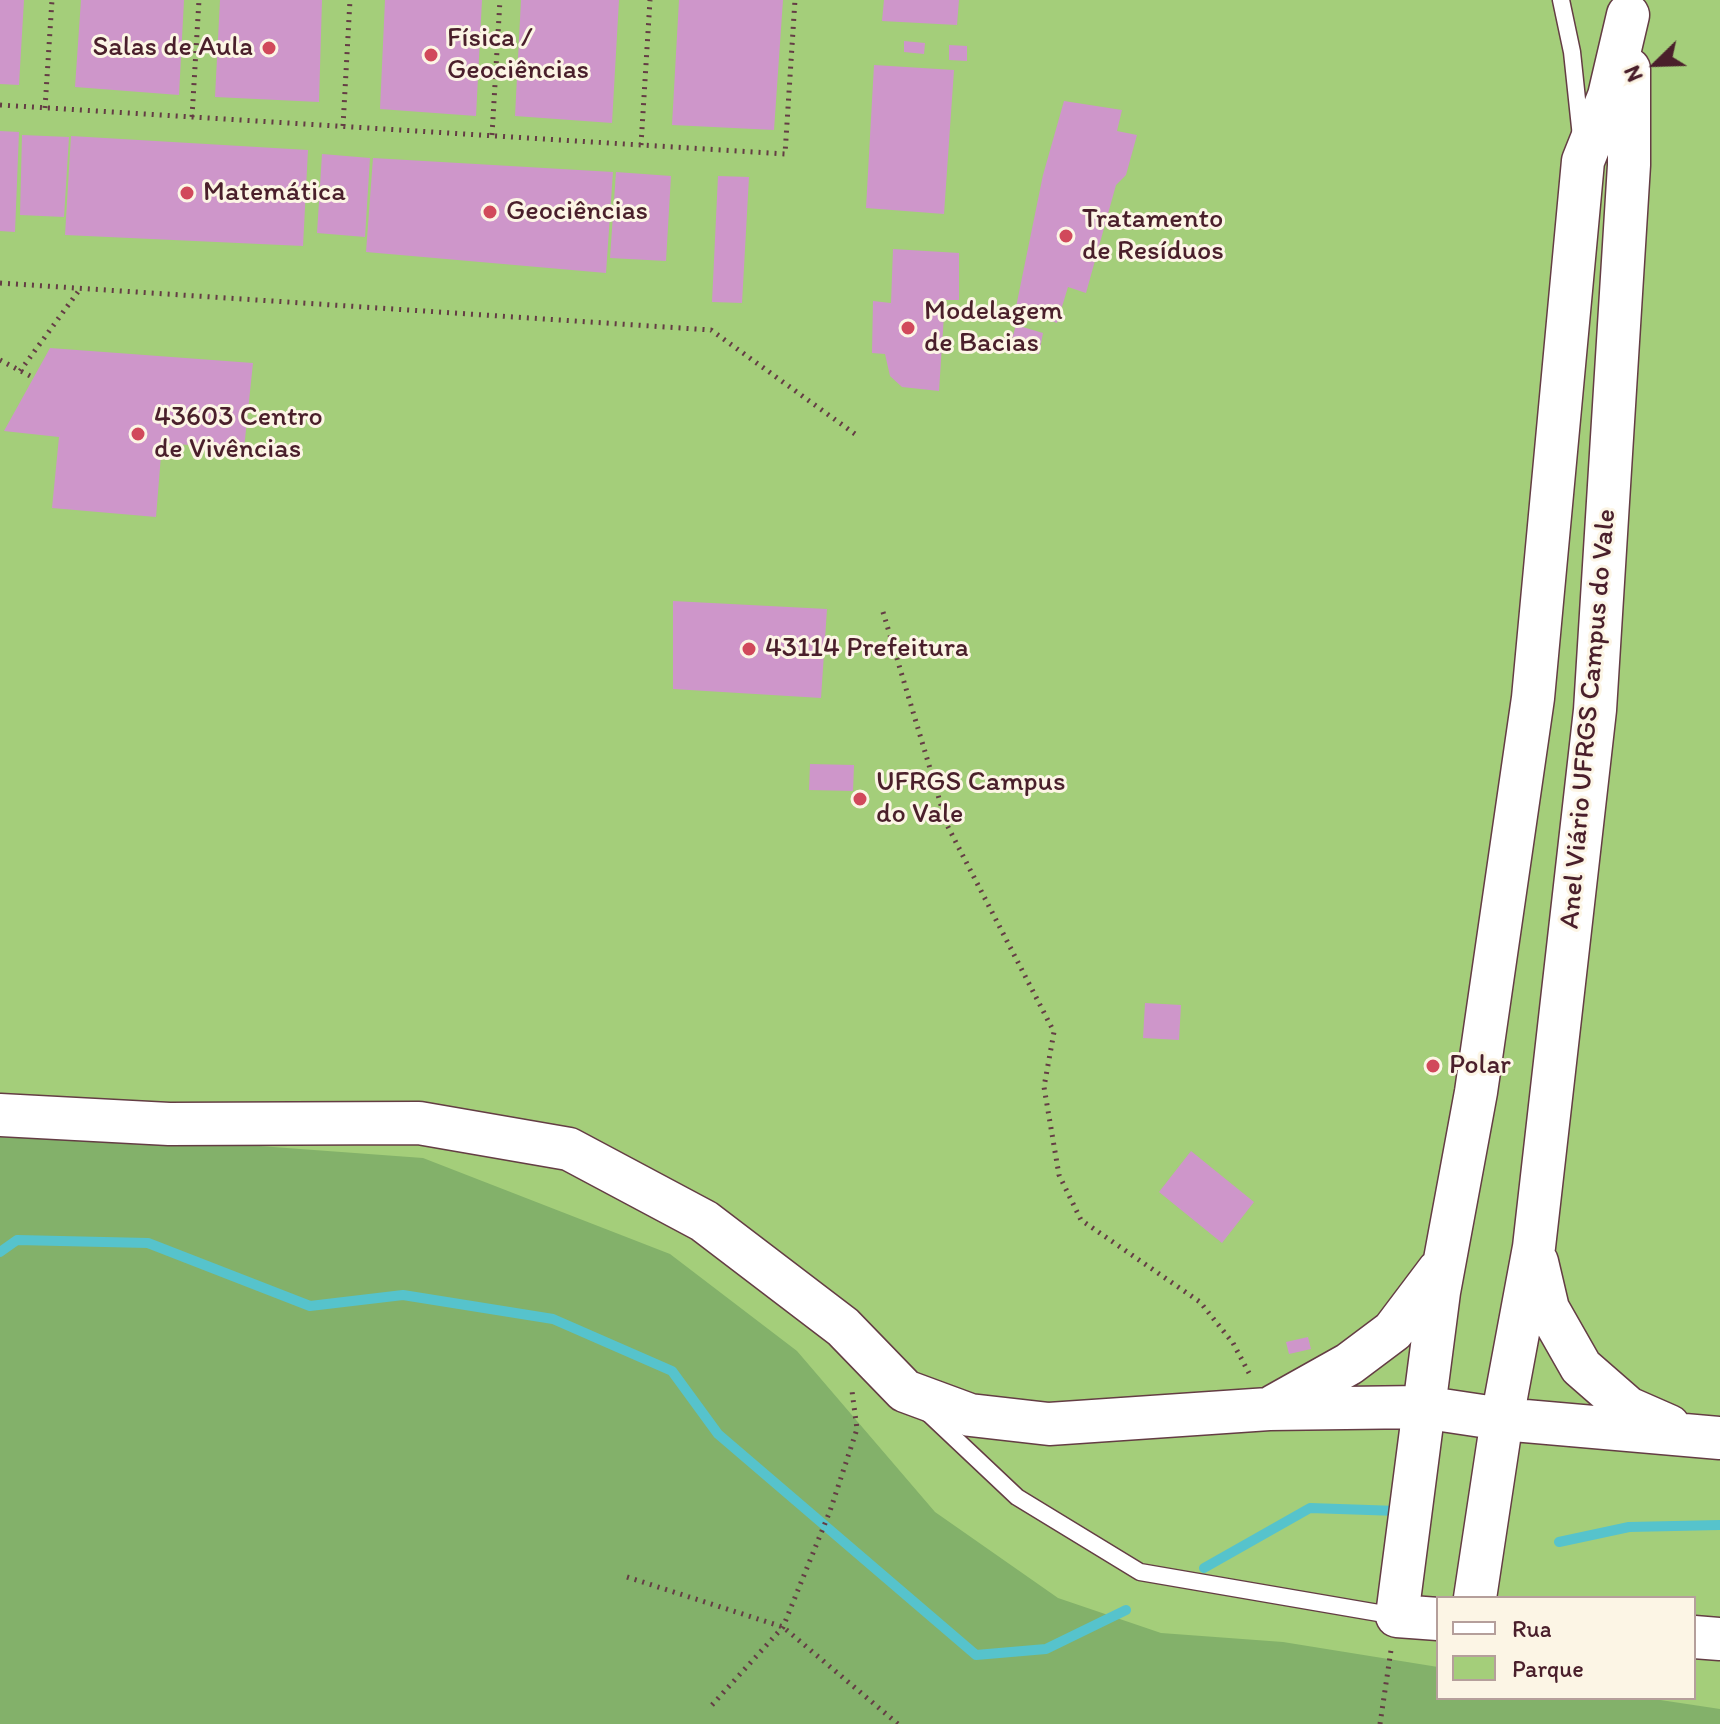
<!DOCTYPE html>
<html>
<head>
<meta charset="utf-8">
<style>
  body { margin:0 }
  #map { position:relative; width:1720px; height:1724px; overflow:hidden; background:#f7ead2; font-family:Itim,sans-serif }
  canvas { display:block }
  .legend { position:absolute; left:1436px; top:1596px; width:260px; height:104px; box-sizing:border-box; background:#fcf5e5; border:2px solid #b59f9b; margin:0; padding:10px 14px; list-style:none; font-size:24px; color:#4a1f2b }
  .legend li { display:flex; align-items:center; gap:16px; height:40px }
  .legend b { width:40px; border:2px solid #b59f9b }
  .north { position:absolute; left:1616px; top:24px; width:80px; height:80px; -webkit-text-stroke:6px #fcf5e5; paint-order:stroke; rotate:247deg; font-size:22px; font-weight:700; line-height:32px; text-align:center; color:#4a1f2b }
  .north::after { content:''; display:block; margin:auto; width:28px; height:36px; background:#4a1f2b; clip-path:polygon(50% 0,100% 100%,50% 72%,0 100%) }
</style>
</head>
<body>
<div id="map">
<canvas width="1720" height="1724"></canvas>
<ul class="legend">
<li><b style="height:10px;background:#fff"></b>Rua</li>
<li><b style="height:22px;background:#a4ce7a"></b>Parque</li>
</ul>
<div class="north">N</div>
</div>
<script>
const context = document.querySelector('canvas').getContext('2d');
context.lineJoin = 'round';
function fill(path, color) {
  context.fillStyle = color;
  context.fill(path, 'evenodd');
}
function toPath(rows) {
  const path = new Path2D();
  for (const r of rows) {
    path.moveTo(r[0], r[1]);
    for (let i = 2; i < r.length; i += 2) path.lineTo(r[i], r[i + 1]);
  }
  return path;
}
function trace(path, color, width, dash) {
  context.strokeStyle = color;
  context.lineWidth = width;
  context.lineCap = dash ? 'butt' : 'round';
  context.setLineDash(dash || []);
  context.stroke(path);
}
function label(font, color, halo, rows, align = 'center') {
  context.font = font + ' Itim,sans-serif';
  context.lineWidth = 6;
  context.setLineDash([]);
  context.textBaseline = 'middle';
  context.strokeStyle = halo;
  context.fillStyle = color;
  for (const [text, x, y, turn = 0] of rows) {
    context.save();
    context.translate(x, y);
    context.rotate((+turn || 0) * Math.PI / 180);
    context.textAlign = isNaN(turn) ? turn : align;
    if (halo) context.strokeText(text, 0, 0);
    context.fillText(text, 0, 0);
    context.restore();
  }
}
fill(toPath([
  [0,0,1720,0,1720,1724,0,1724],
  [1438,1598,1694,1598,1694,1698,1438,1698]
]), '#a4ce7a');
fill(toPath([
  [0,1127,423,1158,670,1254,797,1351,935,1512,1058,1598,1161,1633,1283,1642,1438,1667,1438,1698,1647,1698,1720,1709,1720,1724,0,1724]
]), '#83b16a');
trace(toPath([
  [0,1252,17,1240,148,1243,310,1306,403,1295,553,1319,672,1371,718,1434,976,1655,1046,1649,1126,1610],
  [1559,1542,1629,1527,1720,1525],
  [1204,1568,1310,1508,1398,1511]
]), '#56c3cc', 10);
fill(toPath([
  [0,0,24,0,19,85,0,84],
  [81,0,184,0,179,95,75,87],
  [220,0,322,0,319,102,215,97],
  [385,0,482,0,476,116,380,109],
  [521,0,619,0,612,123,515,116],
  [679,0,783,0,774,130,672,125],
  [884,0,959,0,957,25,882,21],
  [904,41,925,43,924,54,904,52],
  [949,45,967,46,967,61,949,60],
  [874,65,954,70,944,214,866,208],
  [1064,101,1122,110,1117,131,1137,135,1126,175,1116,185,1086,293,1068,287,1057,323,1016,307,1043,175],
  [0,131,19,132,15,232,0,231],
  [22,135,69,137,64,217,20,215],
  [71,136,308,150,303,246,65,235],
  [322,154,370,158,365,237,317,233],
  [373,158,613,172,606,273,366,252],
  [616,172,671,176,666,261,610,258],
  [718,176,749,177,742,303,712,302],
  [893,249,959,253,959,300,945,300,939,391,902,387,890,376,885,354,872,353,873,301,891,303],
  [1016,325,1043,333,1039,354,1010,346],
  [50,348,253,363,244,449,162,443,156,517,52,508,59,437,4,431],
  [673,601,827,609,821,698,673,689],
  [810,764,854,765,853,791,809,790],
  [1145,1003,1181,1005,1179,1040,1143,1038],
  [1191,1151,1254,1202,1222,1243,1159,1192],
  [1308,1337,1311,1349,1289,1354,1286,1342]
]), '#ce96ca');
const service = toPath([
  [1561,0,1572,52,1581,137],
  [929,1414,1017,1497,1140,1572,1396,1616]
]);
const tertiary = toPath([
  [0,1115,169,1124,419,1123,569,1149,704,1221,843,1327,905,1391,970,1415,1049,1424,1269,1409,1422,1407,1502,1419,1720,1438],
  [1537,1262,1548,1309,1581,1367,1628,1408,1669,1426],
  [1274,1406,1349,1364,1393,1331,1439,1270],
  [1475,1598,1502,1419,1534,1247,1595,710,1629,165,1629,69],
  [1438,1619,1397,1616,1439,1292,1476,1092,1533,698,1583,161,1609,96,1628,15],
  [1694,1637,1720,1639]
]);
trace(service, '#643d44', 19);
trace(tertiary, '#643d44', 45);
trace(toPath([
  [0,105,785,154,795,0],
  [45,108,52,0],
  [192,117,199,0],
  [343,126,350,0],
  [492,135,500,0],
  [641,145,650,0],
  [0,283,711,330,855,434],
  [0,360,34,378],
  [20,371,80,289],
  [883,612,947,825,1054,1032,1044,1087,1059,1175,1081,1220,1200,1302,1233,1343,1249,1373],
  [627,1577,783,1627,898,1724],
  [712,1705,783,1627,830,1511,857,1429,852,1391],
  [1380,1724,1391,1650]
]), '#643d44', 5, [2, 6]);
trace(service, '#fff', 16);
trace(tertiary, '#fff', 42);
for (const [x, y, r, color] of [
  [269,48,8,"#d1495b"],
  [431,55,8,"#d1495b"],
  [187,193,8,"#d1495b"],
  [490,212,8,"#d1495b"],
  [1066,236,8,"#d1495b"],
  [908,328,8,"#d1495b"],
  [138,434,8,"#d1495b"],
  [749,649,8,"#d1495b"],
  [860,799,8,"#d1495b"],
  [1433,1066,8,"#d1495b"]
]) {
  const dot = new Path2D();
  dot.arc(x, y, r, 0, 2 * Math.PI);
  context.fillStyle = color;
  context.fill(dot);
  trace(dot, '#fcf5e5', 3);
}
label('28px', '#4a1f2b', '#fcf5e5', [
  ["Física /",447,39],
  ["Geociências",447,71],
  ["Salas de Aula",253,48,"right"],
  ["Matemática",203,193],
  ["Geociências",506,212],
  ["Tratamento",1082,220],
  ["de Resíduos",1082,252],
  ["Modelagem",924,312],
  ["de Bacias",924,344],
  ["43603 Centro",154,418],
  ["de Vivências",154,450],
  ["43114 Prefeitura",765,649],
  ["UFRGS Campus",876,783],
  ["do Vale",876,815],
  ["Polar",1449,1066]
], 'left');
label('28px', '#4a1f2b', '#fcf5e5', [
  ["Anel Viário UFRGS Campus do Vale",1589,719,-85]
]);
</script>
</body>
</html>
